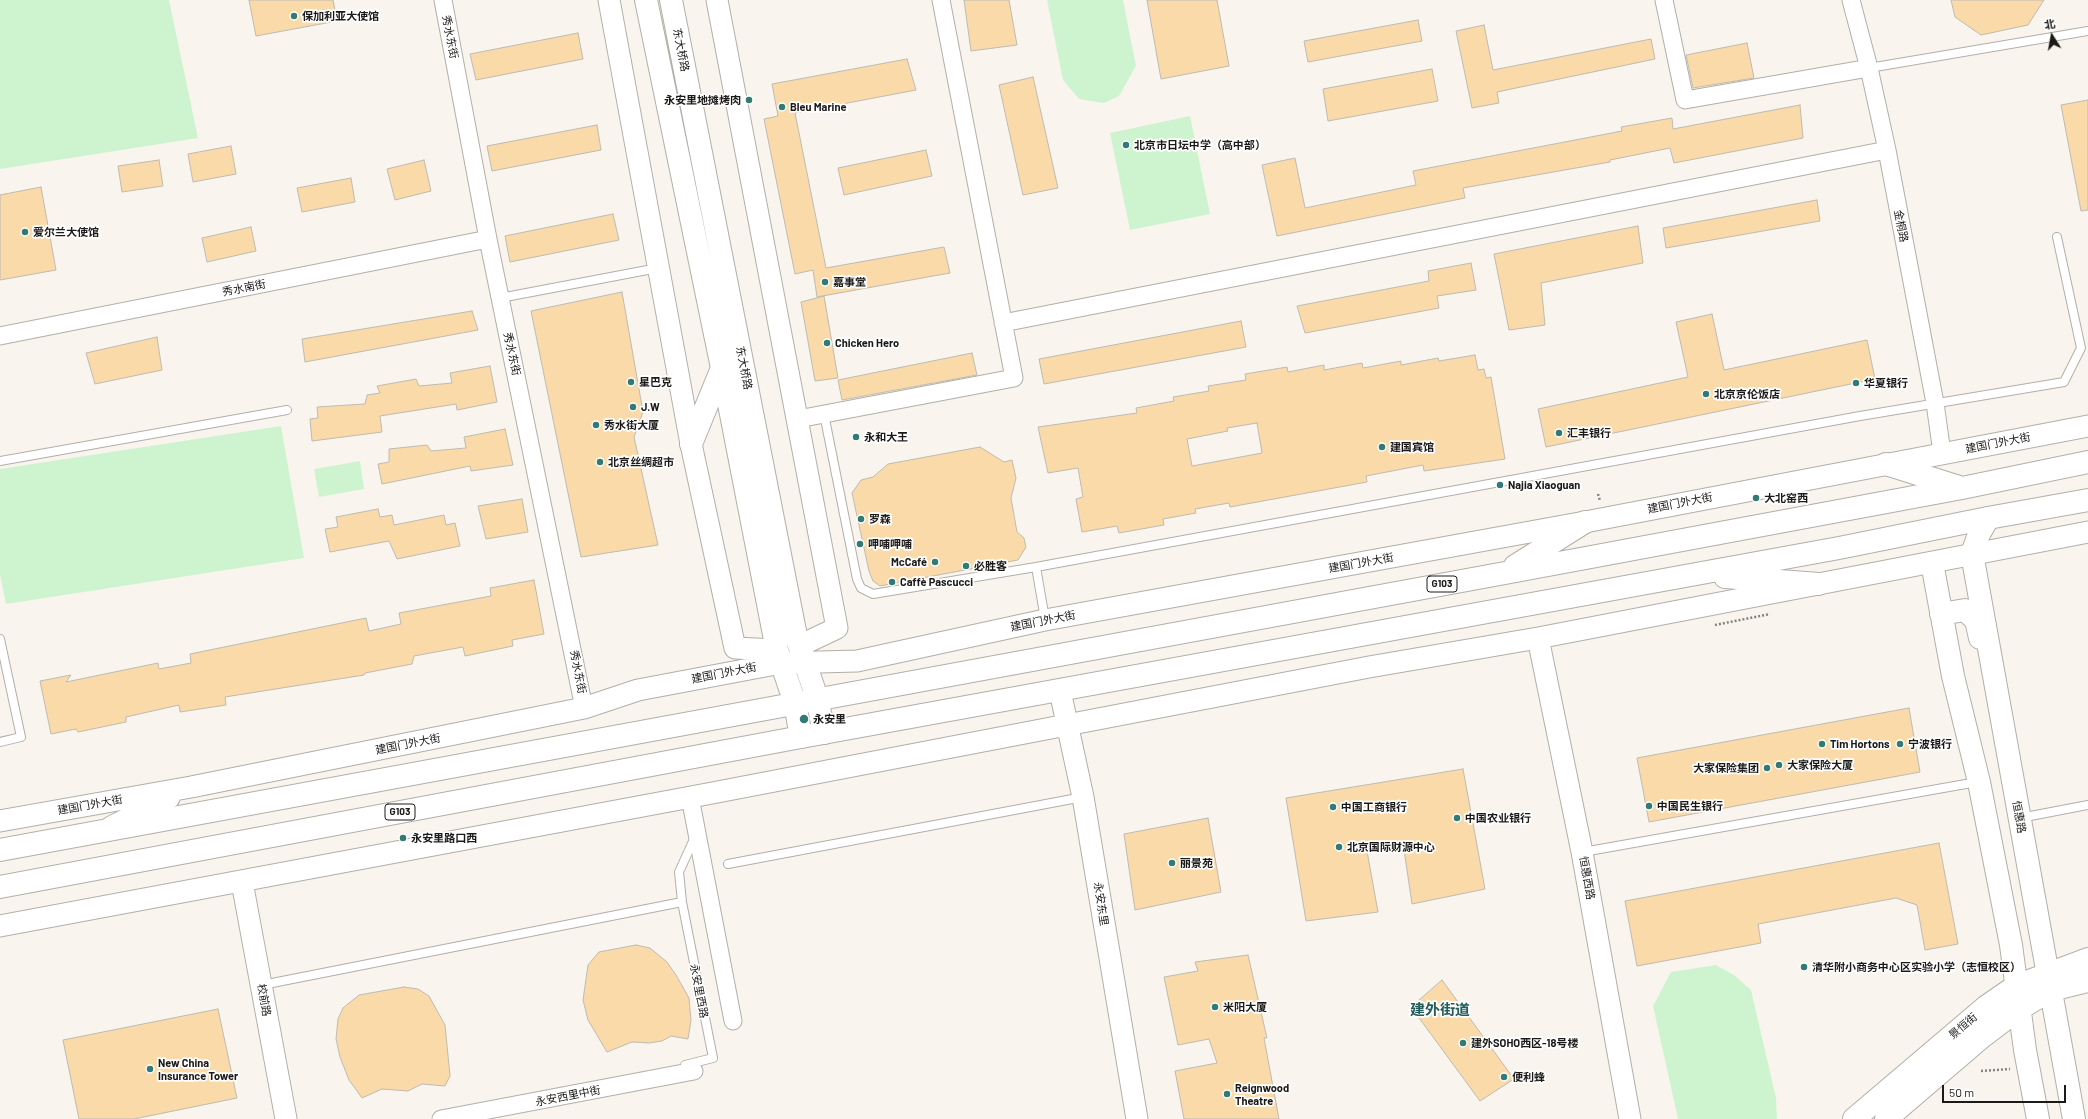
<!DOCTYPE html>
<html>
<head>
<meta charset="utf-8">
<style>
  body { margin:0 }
  #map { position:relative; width:2088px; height:1119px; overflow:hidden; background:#f9f5ee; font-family:Barlow,"Noto Sans SC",sans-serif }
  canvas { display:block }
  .north { position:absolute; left:2032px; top:16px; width:40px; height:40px; -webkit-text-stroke:3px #fff; paint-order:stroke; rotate:349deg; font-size:11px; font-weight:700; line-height:16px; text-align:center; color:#1c1a18 }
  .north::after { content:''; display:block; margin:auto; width:14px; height:18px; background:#1c1a18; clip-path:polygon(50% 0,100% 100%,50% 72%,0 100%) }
  .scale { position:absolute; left:1942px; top:1085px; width:124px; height:18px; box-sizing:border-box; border:2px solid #1c1a18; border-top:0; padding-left:5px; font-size:12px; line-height:14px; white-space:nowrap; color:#1c1a18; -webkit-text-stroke:3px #fff; paint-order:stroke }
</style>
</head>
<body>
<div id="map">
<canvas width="2088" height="1119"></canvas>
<div class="north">北</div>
<div class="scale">50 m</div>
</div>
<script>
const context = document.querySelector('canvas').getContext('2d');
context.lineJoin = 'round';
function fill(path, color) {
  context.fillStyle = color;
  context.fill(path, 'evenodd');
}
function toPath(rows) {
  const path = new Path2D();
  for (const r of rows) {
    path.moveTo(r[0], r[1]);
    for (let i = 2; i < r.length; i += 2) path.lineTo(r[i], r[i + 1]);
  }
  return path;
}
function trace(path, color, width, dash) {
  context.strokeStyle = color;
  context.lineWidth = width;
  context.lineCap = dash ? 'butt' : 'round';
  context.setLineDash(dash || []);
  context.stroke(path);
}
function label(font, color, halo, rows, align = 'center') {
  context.font = font + ' Barlow,"Noto Sans SC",sans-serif';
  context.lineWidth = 3.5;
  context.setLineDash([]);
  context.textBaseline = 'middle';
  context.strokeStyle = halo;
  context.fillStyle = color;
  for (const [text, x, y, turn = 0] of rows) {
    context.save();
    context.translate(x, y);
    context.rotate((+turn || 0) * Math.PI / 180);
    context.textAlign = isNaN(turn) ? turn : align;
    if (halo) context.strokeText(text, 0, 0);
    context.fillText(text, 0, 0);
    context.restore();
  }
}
fill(toPath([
  [0,0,169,0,198,138,0,169],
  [1047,0,1123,0,1136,66,1119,96,1104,103,1079,99,1063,80],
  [1190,116,1210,214,1130,230,1110,133],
  [281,426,304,558,6,604,0,575,0,469],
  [360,461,364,489,319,497,314,469],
  [1716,965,1734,975,1751,990,1776,1098,1777,1119,1678,1119,1653,1006,1671,972]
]), '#cef4cf');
const building = toPath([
  [249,0,333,0,337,21,256,36,249,0],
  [964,0,1009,0,1017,45,971,51,964,0],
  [1147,0,1217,0,1229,66,1161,79,1147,0],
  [1951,0,2044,0,2028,25,1981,35,1955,17,1951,0],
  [1418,20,1422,41,1308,62,1304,41,1418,20],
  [1484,25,1493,70,1651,39,1655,59,1497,92,1499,103,1472,108,1456,31,1484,25],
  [578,33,583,59,476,80,470,54,578,33],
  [1747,43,1754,78,1693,88,1686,55,1747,43],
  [907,59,916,90,795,113,826,268,944,247,950,273,817,297,813,270,795,274,764,119,778,116,772,84,907,59],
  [1432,69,1438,101,1328,121,1323,89,1432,69],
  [1033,77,1058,188,1023,195,999,85,1033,77],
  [2088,100,2088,210,2081,211,2061,105,2088,100],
  [1800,105,1803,138,1674,163,1670,148,1610,160,1610,162,1463,188,1465,198,1277,236,1262,165,1295,158,1305,208,1416,185,1413,171,1622,131,1621,127,1672,118,1673,129,1800,105],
  [597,125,601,150,492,171,487,146,597,125],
  [231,146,236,174,193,182,188,154,231,146],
  [926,150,932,176,844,195,838,168,926,150],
  [159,160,163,186,122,192,118,166,159,160],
  [424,160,431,191,395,200,387,169,424,160],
  [351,178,355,202,302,212,297,188,351,178],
  [41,187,56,270,0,280,0,195,41,187],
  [1817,200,1820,221,1666,248,1663,228,1817,200],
  [613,214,619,240,510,262,505,236,613,214],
  [1638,226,1643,263,1541,283,1545,325,1509,330,1494,254,1638,226],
  [251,227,256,251,207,262,202,238,251,227],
  [1471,263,1476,290,1437,296,1439,308,1305,333,1297,306,1429,281,1428,271,1471,263],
  [622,292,643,412,634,437,658,545,581,557,531,311,622,292],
  [824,296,838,378,815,381,801,302,824,296],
  [472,311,478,330,305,362,302,339,472,311],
  [1712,314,1724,370,1867,340,1875,379,1546,447,1538,409,1688,377,1676,322,1712,314],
  [1241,321,1246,347,1044,384,1039,359,1241,321],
  [157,337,162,370,95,384,86,353,157,337],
  [972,353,977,375,842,400,838,380,972,353],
  [1475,355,1478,370,1484,369,1486,378,1491,377,1505,459,1424,471,1423,465,1366,476,1367,482,1230,507,1229,503,1195,509,1196,513,1163,519,1164,525,1119,533,1117,526,1082,532,1076,499,1083,497,1078,468,1048,473,1038,427,1137,413,1136,408,1174,401,1173,397,1209,391,1208,386,1246,380,1245,374,1287,367,1288,372,1324,365,1324,370,1362,363,1363,368,1401,361,1401,365,1438,358,1439,361,1475,355],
  [1257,423,1262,453,1192,466,1187,439,1228,431,1227,428,1257,423],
  [490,366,497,402,457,410,456,404,380,416,382,432,312,441,310,419,318,418,317,407,365,404,367,395,380,393,377,386,416,379,419,386,452,383,450,373,490,366],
  [505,429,513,465,471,471,470,466,382,484,378,464,389,462,389,449,427,445,431,451,466,448,464,437,505,429],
  [980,447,1004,462,1012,460,1016,478,1011,498,1017,532,1024,538,1026,547,1018,560,880,586,873,581,869,571,852,493,861,480,873,477,888,464,980,447],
  [522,499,528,532,486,539,478,506,522,499],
  [378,509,380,517,392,515,394,525,444,515,446,525,455,523,460,546,397,559,389,541,330,552,325,529,338,527,336,517,378,509],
  [534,580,544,634,512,640,513,646,465,656,463,647,414,656,412,664,365,673,364,675,225,697,226,705,180,712,179,705,126,717,126,722,78,732,76,729,51,734,40,681,71,675,66,682,158,663,159,669,191,663,190,654,366,618,369,631,401,624,399,613,491,596,490,588,534,580],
  [1909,708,1920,772,1649,822,1637,758,1909,708],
  [1463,769,1485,889,1412,904,1403,843,1367,851,1378,912,1306,921,1286,798,1463,769],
  [1208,818,1221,892,1135,910,1124,834,1208,818],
  [1939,843,1958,944,1925,950,1917,905,1896,898,1758,924,1761,943,1637,966,1625,901,1939,843],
  [636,945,650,948,667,962,676,975,689,998,691,1020,688,1039,671,1036,662,1041,649,1043,632,1042,607,1052,588,1020,583,1000,588,965,599,952,636,945],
  [1248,955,1267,1038,1264,1038,1279,1119,1184,1119,1175,1071,1217,1063,1209,1039,1178,1045,1164,977,1198,971,1195,962,1248,955],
  [1442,980,1514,1079,1480,1101,1411,1007,1442,980],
  [404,987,418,989,429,996,445,1025,450,1076,445,1086,422,1084,408,1091,382,1089,362,1098,349,1080,340,1057,336,1039,338,1019,343,1008,359,995,404,987],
  [218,1009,237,1098,134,1119,79,1119,63,1040,218,1009]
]);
fill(building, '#f9daa8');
trace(building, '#bebab3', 1);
const service = toPath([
  [1869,68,2088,31],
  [500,298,658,268],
  [824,414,857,579,861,588,873,594,1036,567],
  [0,461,287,410],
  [1045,619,1036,567,1860,416,2064,382,2081,348,2057,237],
  [0,639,21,737,0,742],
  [2020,818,2088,805],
  [1583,852,1977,782],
  [728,864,1083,797],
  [262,985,682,902],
  [685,1065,713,1058,682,902,679,872,695,837]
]);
const minor = toPath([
  [443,0,488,239,584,708],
  [1664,0,1685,100,1869,68],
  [1851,0,1869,68,1887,150,1935,403,1942,453],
  [1003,323,1887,150],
  [0,336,488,239],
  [798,419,1014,378,941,0],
  [690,797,733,1021],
  [441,1119,694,1071]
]);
const tertiary = toPath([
  [609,0,691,444,735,648,777,650],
  [717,0,837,628,799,646],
  [1538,638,1582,852,1630,1119],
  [1060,691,1083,797,1137,1119],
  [0,821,191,787,584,708,638,690,781,663,857,661,1045,620,1585,522,2088,426],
  [111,827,169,798],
  [242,882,286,1119],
  [0,926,707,794,1369,667,1538,638,2088,532]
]);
const secondary = toPath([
  [646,0,722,368,777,650,795,703,801,737],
  [671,0,796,636,817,698,824,733],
  [691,444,722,368],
  [1988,518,1979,534,1972,554,2074,1119],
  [1932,563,1953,676,1979,782,2011,945,2025,1050,2038,1119],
  [1941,614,1965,610,1976,620,1980,638],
  [1854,1119,1987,1006,2016,986,2088,959],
  [1886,1119,1982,1037,2019,1009,2051,990,2088,981]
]);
const trunk = toPath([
  [1886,464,1959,487],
  [1515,566,1585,522],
  [1725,577,1819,584],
  [0,850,1505,573,1962,488,2088,462],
  [0,887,801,737,1839,548,1988,518,2088,500]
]);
trace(service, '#b3afa8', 10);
trace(minor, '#b3afa8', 19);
trace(tertiary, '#b3afa8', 23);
trace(secondary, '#b3afa8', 24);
trace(trunk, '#b3afa8', 24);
trace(toPath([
  [1598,494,1600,501],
  [1715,625,1770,614],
  [1981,1071,2010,1069]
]), '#85827e', 2.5, [2, 2]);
trace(service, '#fff', 8);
trace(minor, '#fff', 17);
trace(tertiary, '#fff', 21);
trace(secondary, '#fff', 22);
trace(trunk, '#fff', 22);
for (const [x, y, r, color] of [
  [294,16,4,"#317a76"],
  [749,100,4,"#317a76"],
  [782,107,4,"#317a76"],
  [1126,145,4,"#317a76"],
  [25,232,4,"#317a76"],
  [825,282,4,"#317a76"],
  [827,343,4,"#317a76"],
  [631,382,4,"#317a76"],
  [1856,383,4,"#317a76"],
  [1706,394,4,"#317a76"],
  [633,407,4,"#317a76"],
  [596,425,4,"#317a76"],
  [1559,433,4,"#317a76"],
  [856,437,4,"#317a76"],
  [1382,447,4,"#317a76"],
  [600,462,4,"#317a76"],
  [1500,485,4,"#317a76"],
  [1756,498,4,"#317a76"],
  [861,519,4,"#317a76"],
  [860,544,4,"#317a76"],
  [935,562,4,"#317a76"],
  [966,566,4,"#317a76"],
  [892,582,4,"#317a76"],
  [804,719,5,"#317a76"],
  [1822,744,4,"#317a76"],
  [1900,744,4,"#317a76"],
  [1779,765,4,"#317a76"],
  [1767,768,4,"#317a76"],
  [1649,806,4,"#317a76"],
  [1333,807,4,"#317a76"],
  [1457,818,4,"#317a76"],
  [403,838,4,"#317a76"],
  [1339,847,4,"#317a76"],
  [1172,863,4,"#317a76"],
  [1804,967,4,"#317a76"],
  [1215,1007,4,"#317a76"],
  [1463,1043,4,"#317a76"],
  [150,1069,4,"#317a76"],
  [1504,1077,4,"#317a76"],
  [1227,1094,4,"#317a76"]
]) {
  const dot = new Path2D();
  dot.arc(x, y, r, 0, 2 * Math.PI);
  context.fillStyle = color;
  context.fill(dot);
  trace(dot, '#fff', 1.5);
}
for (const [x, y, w] of [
  [1442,584,30],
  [400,812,30]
]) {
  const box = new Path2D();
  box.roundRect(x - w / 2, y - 8, w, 16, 3);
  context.fillStyle = '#fff';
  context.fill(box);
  trace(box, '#1c1a18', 1);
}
label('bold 10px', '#1c1a18', null, [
  ["G103",1442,584],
  ["G103",400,812]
]);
label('bold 11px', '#1c1a18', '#fff', [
  ["保加利亚大使馆",302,16],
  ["永安里地摊烤肉",741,100,"right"],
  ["Bleu Marine",790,107],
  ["北京市日坛中学（高中部）",1134,145],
  ["爱尔兰大使馆",33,232],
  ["嘉事堂",833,282],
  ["Chicken Hero",835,343],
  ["星巴克",639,382],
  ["华夏银行",1864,383],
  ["北京京伦饭店",1714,394],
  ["J.W",641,407],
  ["秀水街大厦",604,425],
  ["汇丰银行",1567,433],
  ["永和大王",864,437],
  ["建国宾馆",1390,447],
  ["北京丝绸超市",608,462],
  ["Najia Xiaoguan",1508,485],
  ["大北窑西",1764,498],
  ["罗森",869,519],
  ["呷哺呷哺",868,544],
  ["McCafé",927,562,"right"],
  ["必胜客",974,566],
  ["Caffè Pascucci",900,582],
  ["永安里",813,719],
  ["Tim Hortons",1830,744],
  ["宁波银行",1908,744],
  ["大家保险大厦",1787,765],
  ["大家保险集团",1759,768,"right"],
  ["中国民生银行",1657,806],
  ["中国工商银行",1341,807],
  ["中国农业银行",1465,818],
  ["永安里路口西",411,838],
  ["北京国际财源中心",1347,847],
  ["丽景苑",1180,863],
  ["清华附小商务中心区实验小学（志恒校区）",1812,967],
  ["米阳大厦",1223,1007],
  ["建外SOHO西区-18号楼",1471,1043],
  ["New China",158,1063],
  ["Insurance Tower",158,1076],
  ["便利蜂",1512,1077],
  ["Reignwood",1235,1088],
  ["Theatre",1235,1101]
], 'left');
label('11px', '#1c1a18', '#fff', [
  ["秀水东街",450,37,79],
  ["东大桥路",681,50,79],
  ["金桐路",1901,226,79],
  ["秀水南街",244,288,-11],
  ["秀水东街",512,354,78],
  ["东大桥路",744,368,79],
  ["建国门外大街",1998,443,-11],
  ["建国门外大街",1680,503,-11],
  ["建国门外大街",1361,563,-10],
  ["建国门外大街",1043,621,-11],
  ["秀水东街",578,672,79],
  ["建国门外大街",724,673,-11],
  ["建国门外大街",408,744,-11],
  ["建国门外大街",90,805,-10],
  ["恒惠路",2019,817,80],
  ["恒惠西路",1587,878,80],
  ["永安东里",1101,904,81],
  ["永安里西路",699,991,79],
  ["校前路",264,1000,80],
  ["景恒街",1963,1026,-40],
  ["永安西里中街",568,1096,-11]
]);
label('bold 15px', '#235d5a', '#fff', [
  ["建外街道",1440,1010]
]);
</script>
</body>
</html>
